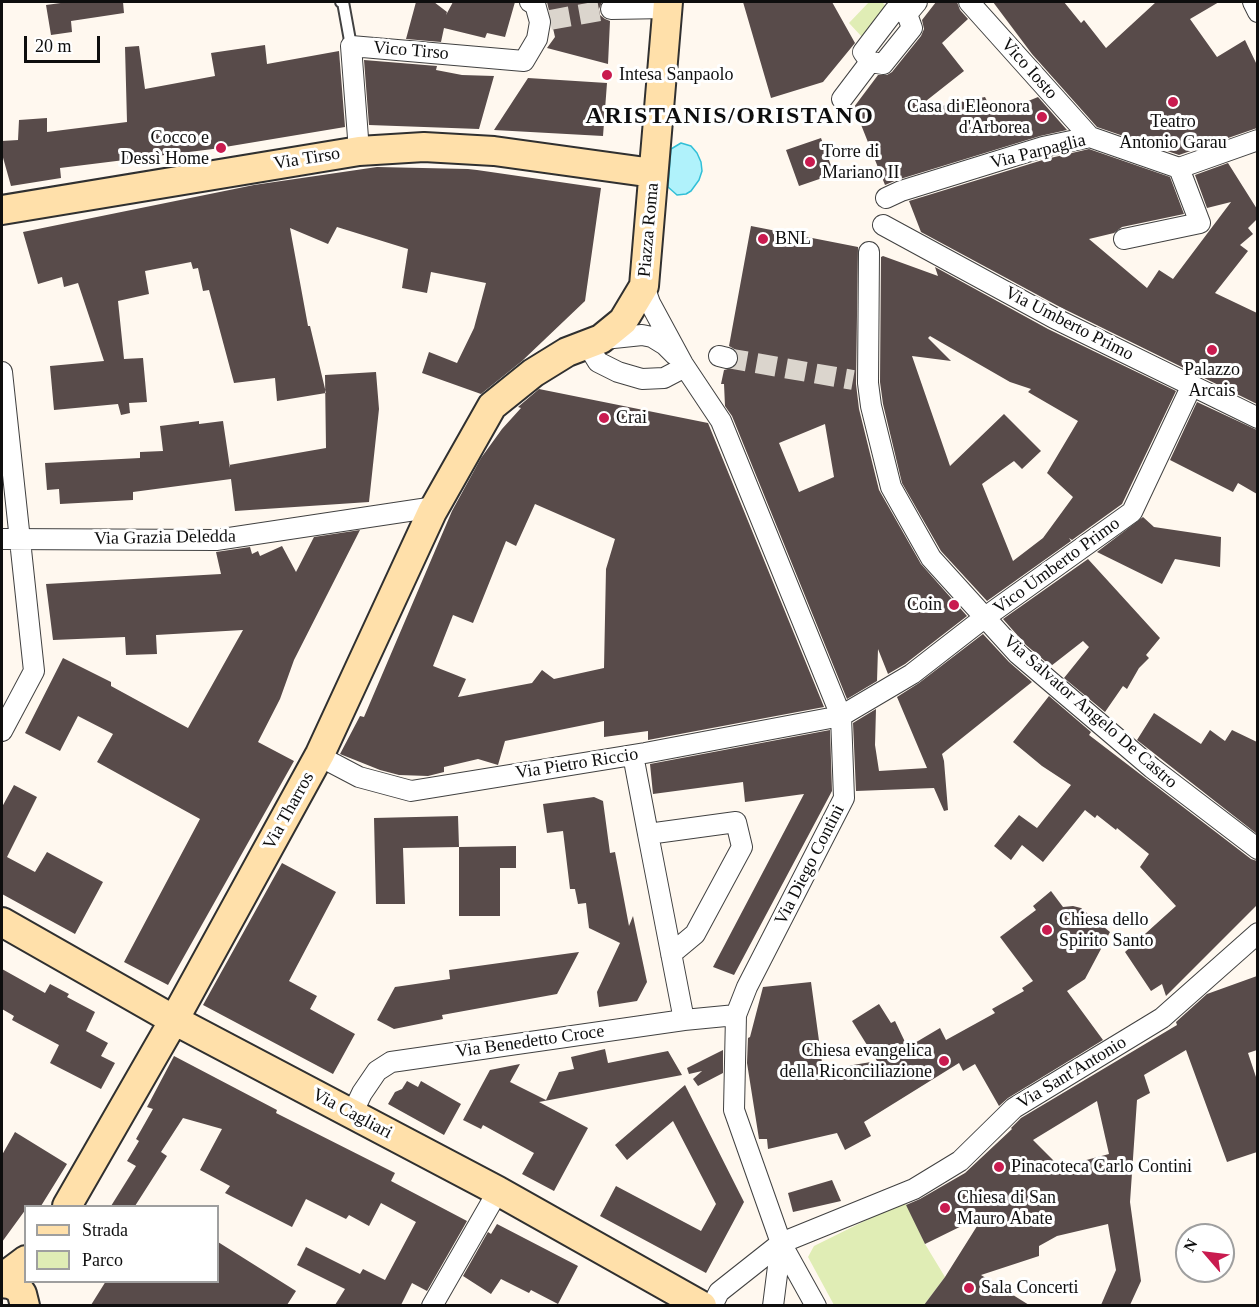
<!DOCTYPE html>
<html>
<head>
<meta charset="utf-8">
<style>
  body { margin:0 }
  #map { position:relative; width:1259px; height:1307px; overflow:hidden; background:#fff8ef; font-family:Georgia,serif }
  canvas { display:block }
  .frame { position:absolute; inset:0; border:3px solid #0e0e0e; pointer-events:none }
  .legend { position:absolute; left:24px; top:1205px; width:195px; height:78px; box-sizing:border-box; background:#fff; border:2px solid #9f9f9f; margin:0; padding:8px 10px; list-style:none; font-size:18px; color:#0e0e0e }
  .legend li { display:flex; align-items:center; gap:12px; height:30px }
  .legend b { width:30px; border:2px solid #9f9f9f }
  .north { position:absolute; left:1175px; top:1223px; width:60px; height:60px; box-sizing:border-box; background:#fff; border:2px solid #9f9f9f; border-radius:50%; rotate:298deg; font-size:16px; font-weight:700; line-height:24px; text-align:center; color:#0e0e0e }
  .north::after { content:''; display:block; margin:auto; width:21px; height:27px; background:#c91b4f; clip-path:polygon(50% 0,100% 100%,50% 72%,0 100%) }
  .scale { position:absolute; left:24px; top:36px; width:76px; height:27px; box-sizing:border-box; border:3px solid #0e0e0e; border-top:0; padding-left:8px; font-size:18px; line-height:21px; white-space:nowrap; color:#0e0e0e; -webkit-text-stroke:4px #fff; paint-order:stroke }
</style>
</head>
<body>
<div id="map">
<canvas width="1259" height="1307"></canvas>
<div class="frame"></div>
<ul class="legend">
<li><b style="height:8px;background:#ffe0aa"></b>Strada</li>
<li><b style="height:16px;background:#e0edb5"></b>Parco</li>
</ul>
<div class="north">N</div>
<div class="scale">20 m</div>
</div>
<script>
const context = document.querySelector('canvas').getContext('2d');
context.lineJoin = 'round';
function fill(path, color) {
  context.fillStyle = color;
  context.fill(path, 'evenodd');
}
function toPath(rows) {
  const path = new Path2D();
  for (const r of rows) {
    path.moveTo(r[0], r[1]);
    for (let i = 2; i < r.length; i += 2) path.lineTo(r[i], r[i + 1]);
  }
  return path;
}
function trace(path, color, width, dash) {
  context.strokeStyle = color;
  context.lineWidth = width;
  context.lineCap = dash ? 'butt' : 'round';
  context.setLineDash(dash || []);
  context.stroke(path);
}
function label(font, color, halo, rows, align = 'center') {
  context.font = font + ' Georgia,serif';
  context.lineWidth = 6;
  context.setLineDash([]);
  context.textBaseline = 'middle';
  context.strokeStyle = halo;
  context.fillStyle = color;
  for (const [text, x, y, turn = 0] of rows) {
    context.save();
    context.translate(x, y);
    context.rotate((+turn || 0) * Math.PI / 180);
    context.textAlign = isNaN(turn) ? turn : align;
    if (halo) context.strokeText(text, 0, 0);
    context.fillText(text, 0, 0);
    context.restore();
  }
}
fill(toPath([
  [869,2,882,2,888,8,862,37,849,23],
  [905,1201,925,1244,945,1277,924,1305,834,1305,808,1257,814,1246]
]), '#e0edb5');
const water = toPath([
  [681,143,691,146,697,153,701,162,702,171,699,180,691,191,686,194,677,195,668,187,671,149,681,143]
]);
fill(water, '#b0f2fb');
trace(water, '#31bfd7', 1.5);
fill(toPath([
  [68,2,123,2,124,13,71,21,72,32,51,35,46,5],
  [416,2,434,2,447,12,446,15,453,2,515,2,505,37,487,33,485,38,444,28,441,42,406,39],
  [547,2,602,2,599,9,600,15,605,19,610,21,608,64,547,48,555,37],
  [743,2,832,2,855,43,823,82,771,98],
  [936,2,957,2,960,10,968,19,942,43,964,71,912,112,985,97,994,115,1038,97,1067,130,1040,136,897,180,885,185,854,107,878,75,887,75,892,72,921,36,924,29,922,20],
  [993,2,1064,2,1081,23,1084,20,1106,48,1156,2,1219,2,1190,19,1217,57,1245,40,1257,65,1257,128,1179,155,1097,127,1032,54],
  [265,45,267,64,339,51,345,127,213,149,60,168,61,178,11,186,2,154,2,141,18,140,19,120,47,118,47,132,127,122,125,47,139,46,145,89,215,76,211,53],
  [364,60,437,66,436,70,462,75,494,76,479,129,369,125],
  [528,78,607,83,603,136,494,130],
  [821,138,834,174,799,186,786,150],
  [1089,149,1170,177,1184,214,1122,227,1114,233,1089,239,1147,288,1159,270,1173,279,1231,202,1207,208,1195,175,1228,163,1257,209,1257,219,1248,228,1253,234,1240,245,1248,251,1215,293,1257,313,1257,404,1060,307,921,232,909,201,1046,159],
  [377,167,468,169,467,172,468,169,477,170,601,188,585,301,522,361,481,394,422,373,429,352,457,363,474,328,486,283,431,272,427,293,402,288,408,249,337,227,328,244,290,228,308,326,310,326,326,393,277,401,275,378,234,383,209,290,203,291,198,268,193,269,191,262,145,271,149,294,118,301,124,359,143,358,147,402,129,403,130,413,121,415,118,404,54,410,50,366,104,361,78,283,64,287,62,277,38,284,23,232,254,185],
  [751,226,858,247,856,384,859,409,879,490,921,564,967,616,905,664,888,674,878,649,877,681,847,699,732,416,725,406,724,384,721,384,724,370,735,367,739,360,736,350,729,346],
  [825,424,834,477,799,492,779,443],
  [883,256,938,276,935,267,1048,329,1176,391,1122,504,1072,540,1069,538,1071,541,987,601,941,551,902,483,883,404,880,382,881,257],
  [930,336,1010,382,1031,389,1028,392,1078,421,1047,473,1073,497,1043,538,1013,561,982,484,1014,461,1022,469,1041,451,1004,414,950,466,912,356,951,361,928,338],
  [376,372,379,409,369,502,235,511,231,479,133,492,133,500,60,504,59,489,47,490,45,463,140,458,140,452,163,451,160,426,199,421,199,424,223,421,230,468,229,465,326,448,325,375],
  [539,389,708,423,824,707,648,740,648,731,604,737,604,721,505,741,498,765,478,759,444,767,444,772,428,776,399,775,380,770,340,754,360,716,364,717,452,511,481,458,502,429,521,408,518,407],
  [535,504,615,539,606,569,604,668,554,679,542,670,532,683,458,697,466,679,433,666,453,615,473,623,506,541,516,546],
  [1197,402,1257,430,1257,494,1238,483,1233,492,1170,460],
  [1143,517,1154,527,1221,537,1220,567,1175,559,1162,584,1097,552],
  [360,530,294,660,280,699,258,742,294,761,168,985,124,962,200,819,97,762,113,734,78,716,60,751,25,733,63,658,111,682,111,686,188,728,243,630,156,635,157,654,126,655,125,637,53,640,46,584,221,574,216,552,250,547,252,554,258,551,260,556,282,546,296,572,314,537],
  [1088,559,1160,638,1146,655,1149,658,1139,668,1127,689,1123,686,1105,712,1064,678,1089,647,1083,641,1051,666,1026,645,1003,619],
  [983,634,1009,662,1032,682,942,754,944,761,948,810,944,811,934,788,856,791,853,723,876,709,875,745,879,771,927,768,897,697,919,683],
  [1049,696,1091,732,1089,735,1251,859,1257,861,1257,905,1166,996,1162,984,1151,991,1125,952,1176,906,1140,867,1149,854,1117,828,1116,830,1097,815,1095,818,1085,810,1043,862,1022,845,1011,860,994,846,1019,815,1037,828,1071,785,1042,766,1013,742],
  [1154,713,1201,744,1210,730,1225,741,1232,730,1257,742,1257,834,1137,740],
  [830,730,832,791,734,975,713,967,804,794,745,802,743,782,653,794,650,764],
  [14,785,37,797,7,857,35,872,47,852,103,882,75,934,2,894,2,807],
  [594,797,603,801,610,853,615,852,629,926,633,916,647,982,637,1001,599,1007,597,992,620,943,589,928,586,903,578,904,575,889,570,889,563,831,547,833,543,804],
  [458,816,459,847,403,848,405,904,376,904,374,818],
  [516,846,516,868,500,868,500,916,459,916,459,847],
  [282,863,336,892,289,981,317,996,310,1009,355,1034,333,1074,203,1005],
  [1051,891,1063,907,1073,906,1081,908,1110,932,1085,979,1067,991,1103,1040,1008,1098,999,1106,975,1064,963,1071,959,1063,864,1122,871,1136,845,1150,837,1133,768,1149,767,1139,759,1139,747,1063,748,1038,750,1037,763,987,811,982,823,1070,877,1061,852,1021,879,1004,891,1023,895,1021,906,1044,912,1042,913,1044,940,1028,946,1040,995,1013,992,1009,1024,991,1022,988,1033,981,1000,937,1036,910,1033,906],
  [579,952,557,994,442,1015,443,1019,394,1029,377,1020,395,987,450,979,449,970],
  [2,969,45,993,50,984,69,994,67,997,95,1012,86,1031,108,1043,101,1056,115,1063,101,1089,50,1063,59,1045,12,1020,14,1016,2,1009],
  [1257,976,1257,1050,1248,1053,1257,1080,1257,1152,1227,1162,1186,1050,1144,1075,1150,1093,1137,1100,1130,1202,1141,1281,1130,1305,1101,1305,1116,1270,1108,1224,1057,1236,1039,1246,1039,1256,981,1275,1029,1305,924,1305,945,1277,984,1215,925,1244,906,1205,920,1199,965,1173,1012,1129,1011,1128,1021,1118,1177,1025,1176,1022,1207,994],
  [1097,1101,1109,1154,1060,1167,1033,1140],
  [605,1049,608,1063,668,1051,682,1075,539,1102,588,1128,554,1191,522,1174,534,1153,483,1125,481,1129,463,1120,490,1070,520,1064,510,1082,546,1100,559,1072,574,1069,571,1057],
  [723,1050,723,1073,698,1086,693,1079,702,1071,689,1074,687,1068],
  [174,1056,277,1110,276,1113,395,1173,391,1181,467,1221,427,1291,412,1283,401,1305,335,1305,345,1289,297,1265,306,1247,360,1274,363,1269,385,1280,416,1222,381,1203,369,1226,349,1215,346,1219,306,1199,292,1227,225,1193,230,1186,200,1170,222,1129,183,1118,161,1152,167,1156,135,1206,111,1206,136,1166,127,1161,139,1141,136,1139,153,1109,147,1107],
  [407,1081,418,1087,421,1081,461,1104,444,1135,388,1104,395,1092,402,1089],
  [685,1085,744,1202,706,1273,600,1216,616,1186,701,1231,716,1204,673,1121,627,1160,615,1145],
  [15,1132,67,1164,41,1206,26,1206,26,1209,2,1242,2,1155],
  [832,1180,841,1201,793,1212,788,1193],
  [497,1224,578,1266,558,1304,531,1290,529,1293,501,1279,491,1294,463,1276,488,1232,491,1234],
  [218,1242,296,1291,287,1305,91,1305,106,1281,218,1281]
]), '#584b4a');
trace(toPath([
  [550,20,611,9],
  [727,358,853,380]
]), '#dbd5cd', 20, [20, 10]);
const lane = toPath([
  [341,2,343,2,351,46]
]);
const street = toPath([
  [969,2,1090,137],
  [1253,2,1258,12],
  [611,9,667,8],
  [870,62,883,64,912,28,907,14],
  [842,99,870,62,863,52,895,10,907,14,917,2],
  [359,151,351,46,524,61,537,39,540,22,535,4,530,2],
  [886,198,901,191,1043,147,1090,137,1179,168,1258,140],
  [883,225,1054,318,1258,418],
  [1124,239,1200,223,1179,168],
  [869,252,868,383,871,406,891,487,931,558,1018,654,1152,768,1258,849],
  [644,286,650,303,683,364,721,421,841,716,844,798,747,987,736,1015,734,1110,781,1243,816,1306],
  [604,339,642,335,652,337,665,345,675,355],
  [587,344,598,362,618,372,642,379,664,378,685,367],
  [719,356,727,358],
  [2,539,216,540,435,507],
  [2,731,34,671,2,372],
  [633,755,648,834],
  [319,756,359,777,411,791,645,753,841,716,912,674,984,618,1132,512,1192,385],
  [671,954,695,934,742,847,736,822,648,834,684,1020],
  [352,1114,362,1093,377,1071,391,1062,684,1020,736,1015],
  [432,1306,498,1191],
  [712,1306,719,1292,781,1243,914,1189,960,1161,1014,1108,1162,1018,1258,933],
  [773,1306,781,1243]
]);
const secondary = toPath([
  [2,210,359,151,424,147,494,151,653,173],
  [2,922,174,1020,498,1191,702,1306],
  [67,1206,174,1020,320,754,432,512,492,406,533,373,567,352,601,339,623,321,644,286,668,2],
  [2,1278,26,1260],
  [2,1283,10,1284,18,1288,22,1294,25,1306]
]);
trace(lane, '#414141', 14);
trace(street, '#414141', 22);
trace(secondary, '#303030', 32);
trace(lane, '#fff', 10);
trace(street, '#fff', 20);
trace(secondary, '#ffe0aa', 28);
for (const [x, y, r, color] of [
  [607,75,6,"#c91b4f"],
  [1173,102,6,"#c91b4f"],
  [1042,117,6,"#c91b4f"],
  [221,148,6,"#c91b4f"],
  [810,162,6,"#c91b4f"],
  [763,239,6,"#c91b4f"],
  [1212,350,6,"#c91b4f"],
  [604,418,6,"#c91b4f"],
  [954,605,6,"#c91b4f"],
  [1047,930,6,"#c91b4f"],
  [944,1061,6,"#c91b4f"],
  [999,1167,6,"#c91b4f"],
  [945,1208,6,"#c91b4f"],
  [969,1288,6,"#c91b4f"]
]) {
  const dot = new Path2D();
  dot.arc(x, y, r, 0, 2 * Math.PI);
  context.fillStyle = color;
  context.fill(dot);
  trace(dot, '#fff', 2);
}
label('18px', '#0e0e0e', '#fff', [
  ["Vico Tirso",411,51,5],
  ["Vico Iosto",1029,69,48],
  ["Via Parpaglia",1038,152,-14],
  ["Via Tirso",307,159,-9],
  ["Piazza Roma",649,230,-85],
  ["Via Umberto Primo",1069,324,27],
  ["Via Grazia Deledda",165,538,-1],
  ["Vico Umberto Primo",1057,566,-36],
  ["Via Salvator Angelo De Castro",1090,712,41],
  ["Via Pietro Riccio",577,764,-9],
  ["Via Tharros",289,811,-61],
  ["Via Diego Contini",810,865,-63],
  ["Via Benedetto Croce",530,1042,-8],
  ["Via Sant'Antonio",1072,1073,-31],
  ["Via Cagliari",352,1114,28]
]);
label('18px', '#0e0e0e', '#fff', [
  ["Intesa Sanpaolo",619,75],
  ["Casa di Eleonora",1030,107,"right"],
  ["d'Arborea",1030,128,"right"],
  ["Teatro",1173,122,"center"],
  ["Antonio Garau",1173,143,"center"],
  ["Cocco e",209,138,"right"],
  ["Dessì Home",209,159,"right"],
  ["Torre di",822,152],
  ["Mariano II",822,173],
  ["BNL",775,239],
  ["Palazzo",1212,370,"center"],
  ["Arcais",1212,391,"center"],
  ["Crai",616,418],
  ["Coin",942,605,"right"],
  ["Chiesa dello",1059,920],
  ["Spirito Santo",1059,941],
  ["Chiesa evangelica",932,1051,"right"],
  ["della Riconciliazione",932,1072,"right"],
  ["Pinacoteca Carlo Contini",1011,1167],
  ["Chiesa di San",957,1198],
  ["Mauro Abate",957,1219],
  ["Sala Concerti",981,1288]
], 'left');
context.letterSpacing = '1.5px';
label('bold 24px', '#0e0e0e', '#fff', [
  ["ARISTANIS/ORISTANO",730,117]
]);
context.letterSpacing = '0px';
</script>
</body>
</html>
